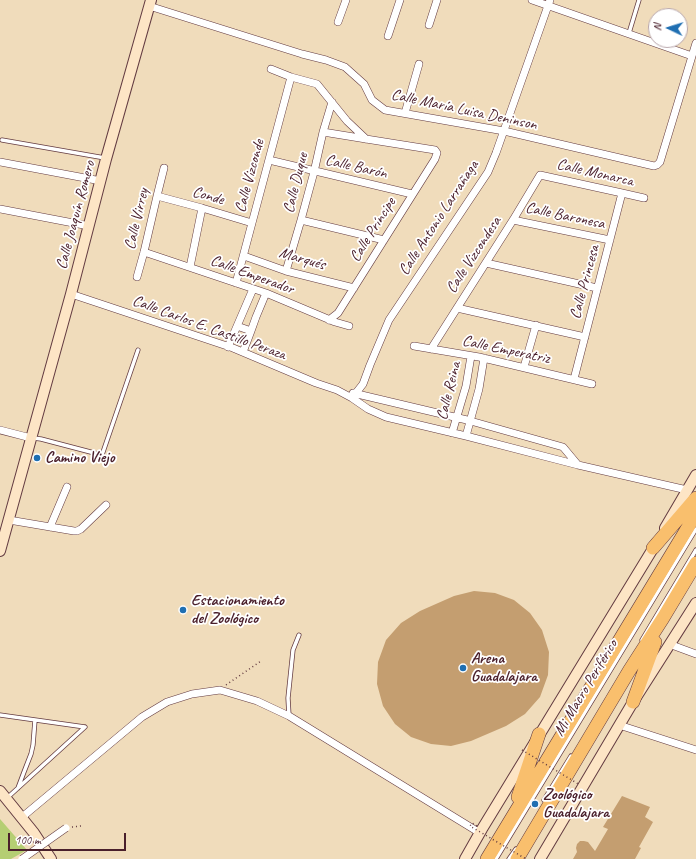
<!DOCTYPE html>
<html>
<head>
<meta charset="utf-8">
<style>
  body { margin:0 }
  #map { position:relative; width:696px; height:859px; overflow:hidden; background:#f0dcbb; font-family:Caveat,sans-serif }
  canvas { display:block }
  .north { position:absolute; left:648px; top:8px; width:40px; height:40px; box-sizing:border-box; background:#fff; border:1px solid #b7a5aa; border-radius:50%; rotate:274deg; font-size:11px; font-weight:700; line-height:16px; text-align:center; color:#4a1f2b }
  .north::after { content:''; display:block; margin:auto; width:14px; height:18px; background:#1f6fb2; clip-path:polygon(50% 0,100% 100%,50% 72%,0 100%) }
  .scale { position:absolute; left:8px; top:833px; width:118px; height:18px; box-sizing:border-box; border:2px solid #4a1f2b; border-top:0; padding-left:5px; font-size:12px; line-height:14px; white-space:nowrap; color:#4a1f2b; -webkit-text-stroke:3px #fff; paint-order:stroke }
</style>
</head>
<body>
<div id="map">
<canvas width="696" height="859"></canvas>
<div class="north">N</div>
<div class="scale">100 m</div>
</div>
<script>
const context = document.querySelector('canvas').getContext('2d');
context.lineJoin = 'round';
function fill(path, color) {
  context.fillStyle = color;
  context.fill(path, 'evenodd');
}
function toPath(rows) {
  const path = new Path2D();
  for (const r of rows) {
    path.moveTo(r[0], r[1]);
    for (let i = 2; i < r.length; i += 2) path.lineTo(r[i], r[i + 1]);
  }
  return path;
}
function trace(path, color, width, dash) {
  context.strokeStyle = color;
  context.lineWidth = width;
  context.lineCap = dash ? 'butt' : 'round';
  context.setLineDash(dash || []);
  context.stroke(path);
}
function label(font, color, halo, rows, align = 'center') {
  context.font = font + ' Caveat,sans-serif';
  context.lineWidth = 3.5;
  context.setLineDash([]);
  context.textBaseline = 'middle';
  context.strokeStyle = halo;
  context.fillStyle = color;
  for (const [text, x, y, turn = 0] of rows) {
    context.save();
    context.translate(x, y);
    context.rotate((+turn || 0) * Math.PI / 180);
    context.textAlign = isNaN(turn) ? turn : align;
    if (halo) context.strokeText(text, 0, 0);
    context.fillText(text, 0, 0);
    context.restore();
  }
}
fill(toPath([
  [0,819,27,850,11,859,0,859]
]), '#b5ce73');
fill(toPath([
  [474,591,495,593,514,600,530,613,542,630,549,652,548,675,540,697,525,714,506,726,471,741,451,746,431,744,411,737,395,724,383,706,377,684,378,662,386,640,401,623,420,611,454,596],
  [622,796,650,807,645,817,653,822,639,847,641,848,635,859,573,859,577,852,576,848,577,844,580,841,584,841,588,842,595,851,608,829,603,827]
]), '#c49e70');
const lane = toPath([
  [629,33,639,0],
  [2,140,105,158],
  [33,438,41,439,102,455,138,350],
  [642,640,696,550],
  [0,715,85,727],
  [289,716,288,698,293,650,299,635],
  [18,788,24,772,31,754,33,745,35,720],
  [7,798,85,727],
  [544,800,571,756],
  [496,859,696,529],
  [509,859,516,849]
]);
const street = toPath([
  [532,0,692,56],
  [149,6,302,54,326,60,345,67,364,84,372,100,385,110,504,131,654,166,657,165,660,162,696,43],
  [338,22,346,0],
  [429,25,437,0],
  [388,36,400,0],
  [271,69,291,77,317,84,347,121,366,139],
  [405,113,419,64],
  [323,132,366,139,435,150,437,153,435,159,338,313,329,320],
  [269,160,412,194],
  [0,162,101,181],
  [157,196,202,208,252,223],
  [0,209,89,226],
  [301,220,384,240],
  [513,220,610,240],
  [144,252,266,293,335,322,349,326],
  [244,256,286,271,354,288],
  [486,263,597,288],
  [190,267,202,208],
  [286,271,301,220,314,172,323,132,332,102],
  [137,277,144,252,157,196,164,168],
  [236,283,252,223,291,77],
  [71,294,233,348,316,383,337,390,352,398,368,409,386,417,466,436,578,465,687,490],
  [457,308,585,337],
  [237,326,251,331],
  [414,346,479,357,592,384],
  [228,347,253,289],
  [431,349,513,220,540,175,622,193,644,198],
  [243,352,251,331,256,317,266,293],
  [524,367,536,325],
  [574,379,622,193],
  [353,393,467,420,563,447,578,465],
  [352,398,363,384,370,365,389,320,488,172,496,153,550,0],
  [0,430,31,438],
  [452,433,466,386,471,356],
  [466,436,479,389,484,358],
  [9,520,74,531,77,531,81,529,106,505],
  [50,527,67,487],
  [669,644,696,654],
  [619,725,696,750],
  [21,818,142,717,167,702,192,694,220,690,257,701,289,716,480,833]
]);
const secondary = toPath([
  [665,528,696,475],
  [0,551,71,294,106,159,151,0],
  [0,791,34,833,51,859],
  [465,859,482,829,657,542],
  [540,859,633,702,696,603]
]);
const highway = toPath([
  [653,548,696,498],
  [633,702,655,642],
  [518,797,539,734],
  [487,859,696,514],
  [517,859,629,671,663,618,696,563]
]);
trace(lane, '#633b41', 5);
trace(street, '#633b41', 8);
trace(secondary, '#633b41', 12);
trace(highway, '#633b41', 14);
trace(toPath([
  [226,685,261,661],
  [72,827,81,826]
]), '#633b41', 1.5, [1, 3]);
trace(lane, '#fff', 3.5);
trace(street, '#fff', 7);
trace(secondary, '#fde5c5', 10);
trace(highway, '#f9bf6d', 13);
const streetBridge = toPath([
  [22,859,66,828]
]);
trace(streetBridge, '#633b41', 8, []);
trace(toPath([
  [522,750,580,785],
  [477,826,472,823,470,826,526,859]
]), '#633b41', 1.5, [1, 3]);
trace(streetBridge, '#fff', 7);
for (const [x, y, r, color] of [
  [37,458,4,"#1f6fb2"],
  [183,610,4,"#1f6fb2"],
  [463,668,4,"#1f6fb2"],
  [535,804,4,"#1f6fb2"]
]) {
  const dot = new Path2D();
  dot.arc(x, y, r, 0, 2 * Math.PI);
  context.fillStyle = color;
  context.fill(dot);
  trace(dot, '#fff', 1.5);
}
label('16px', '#4a1f2b', '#fff', [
  ["Calle María Luisa Deninson",464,110,12],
  ["Calle Barón",356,167,13],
  ["Calle Monarca",595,173,13],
  ["Calle Vizconde",250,176,-75],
  ["Calle Duque",296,183,-76],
  ["Conde",208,196,16],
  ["Calle Joaquín Romero",76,215,-75],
  ["Calle Baronesa",565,216,12],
  ["Calle Antonio Larrañaga",439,218,-57],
  ["Calle Virrey",137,219,-77],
  ["Calle Príncipe",373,230,-58],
  ["Calle Vizcondesa",474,255,-57],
  ["Marqués",302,259,16],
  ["Calle Emperador",252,275,20],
  ["Calle Princesa",585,282,-75],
  ["Calle Carlos E. Castillo Peraza",209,328,20],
  ["Calle Emperatriz",506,350,12],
  ["Calle Reina",449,391,-76],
  ["Mi Macro Periférico",586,688,-59]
]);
label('bold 16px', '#4a1f2b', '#fff', [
  ["Camino Viejo",45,458],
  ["Estacionamiento",191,601],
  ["del Zoológico",191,619],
  ["Arena",471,659],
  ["Guadalajara",471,677],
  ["Zoológico",543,795],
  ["Guadalajara",543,813]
], 'left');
</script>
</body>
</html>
